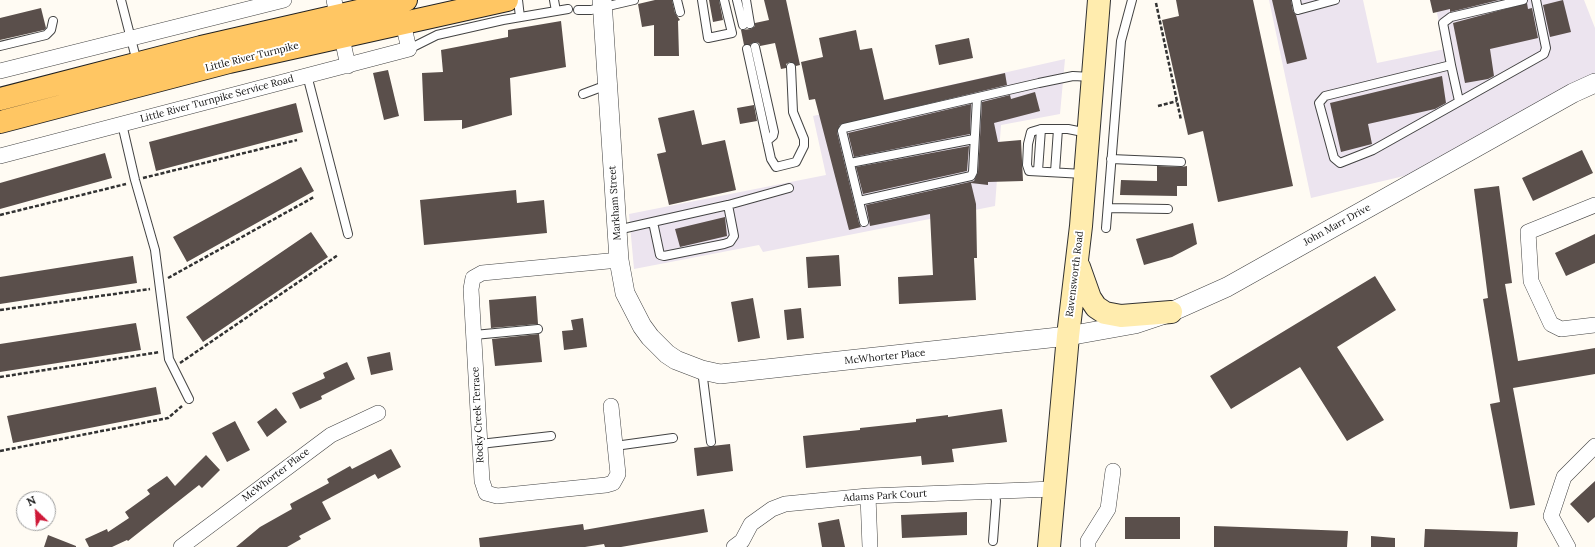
<!DOCTYPE html>
<html>
<head>
<meta charset="utf-8">
<style>
  body { margin:0 }
  #map { position:relative; width:1595px; height:547px; overflow:hidden; background:#fffbf3; font-family:Lora,serif }
  canvas { display:block }
  .north { position:absolute; left:16px; top:491px; width:40px; height:40px; box-sizing:border-box; background:#fff; border:1px solid #9f9f9f; border-radius:50%; rotate:335deg; font-size:11px; font-weight:700; line-height:16px; text-align:center; color:#101010 }
  .north::after { content:''; display:block; margin:auto; width:14px; height:18px; background:#cf1938; clip-path:polygon(50% 0,100% 100%,50% 72%,0 100%) }
</style>
</head>
<body>
<div id="map">
<canvas width="1595" height="547"></canvas>
<div class="north">N</div>
</div>
<script>
const context = document.querySelector('canvas').getContext('2d');
context.lineJoin = 'round';
function fill(path, color) {
  context.fillStyle = color;
  context.fill(path, 'evenodd');
}
function toPath(rows) {
  const path = new Path2D();
  for (const r of rows) {
    path.moveTo(r[0], r[1]);
    for (let i = 2; i < r.length; i += 2) path.lineTo(r[i], r[i + 1]);
  }
  return path;
}
function trace(path, color, width, dash) {
  context.strokeStyle = color;
  context.lineWidth = width;
  context.lineCap = dash ? 'butt' : 'round';
  context.setLineDash(dash || []);
  context.stroke(path);
}
function label(font, color, halo, rows, align = 'center') {
  context.font = font + ' Lora,serif';
  context.lineWidth = 4;
  context.setLineDash([]);
  context.textBaseline = 'middle';
  context.strokeStyle = halo;
  context.fillStyle = color;
  for (const [text, x, y, turn = 0] of rows) {
    context.save();
    context.translate(x, y);
    context.rotate((+turn || 0) * Math.PI / 180);
    context.textAlign = isNaN(turn) ? turn : align;
    if (halo) context.strokeText(text, 0, 0);
    context.fillText(text, 0, 0);
    context.restore();
  }
}
fill(toPath([
  [1269,0,1363,0,1377,63,1445,49,1434,0,1584,0,1595,28,1595,79,1421,172,1311,198],
  [1065,59,1060,114,1001,125,995,206,763,252,759,245,634,269,629,214,826,175,813,116]
]), '#ece4ef');
fill(toPath([
  [655,0,672,0,675,13,680,20,678,21,679,56,654,56,654,25,642,27,638,4],
  [709,0,719,0,723,20,713,22],
  [764,0,786,0,800,65,796,66,790,62,786,64,786,68,781,69,775,43,760,46,759,43,754,42,750,45,744,45,741,30,751,29,755,26,755,23,769,20],
  [1176,0,1253,0,1293,186,1218,202,1203,131,1188,135,1162,20,1179,16],
  [1272,0,1291,0,1293,11,1296,15,1307,59,1287,64],
  [1430,0,1499,0,1450,12,1450,9,1433,13],
  [1563,0,1571,32,1550,37,1543,5],
  [1527,3,1528,9,1532,8,1538,38,1490,49,1494,76,1488,79,1465,83,1453,23],
  [41,8,46,28,44,30,0,40,0,18],
  [561,21,566,67,510,78,512,115,462,129,462,120,424,121,422,73,443,72,441,50,508,37,508,30],
  [856,30,860,50,872,48,884,100,1005,73,1007,85,840,125,837,132,859,223,861,227,849,230,815,99,809,100,801,62,823,57,819,38],
  [969,38,973,58,939,65,935,45],
  [388,70,399,116,384,120,373,73],
  [1442,76,1446,103,1435,109,1368,124,1372,144,1341,152,1330,103],
  [1035,92,1040,111,994,123,998,142,1021,140,1023,181,988,182,988,185,971,183,976,204,977,258,974,258,976,300,899,304,898,277,933,275,930,214,870,226,866,205,974,181,978,172,982,102,1010,95,1011,99],
  [296,103,303,132,156,171,149,142],
  [971,104,970,134,854,157,848,133],
  [754,105,757,121,740,124,737,108],
  [694,110,702,145,725,140,736,190,669,205,657,154,666,152,658,118],
  [969,146,967,171,863,194,856,167],
  [1582,150,1593,173,1533,201,1522,178],
  [105,153,112,178,0,209,0,183],
  [1157,166,1181,167,1187,166,1187,186,1177,186,1177,196,1120,195,1121,180,1157,181],
  [301,167,314,191,187,262,173,237],
  [1499,186,1512,283,1505,284,1518,361,1595,348,1595,374,1513,388,1535,505,1510,509,1490,404,1500,402,1483,299,1488,298,1474,189],
  [516,190,517,203,544,200,547,233,424,245,420,200],
  [725,217,727,236,680,247,675,229],
  [1193,223,1197,244,1172,257,1144,265,1136,239],
  [311,232,328,257,203,342,186,317],
  [1595,234,1595,263,1566,276,1555,253],
  [839,255,841,286,808,288,806,257],
  [133,256,137,283,0,304,0,277],
  [1375,276,1396,310,1337,347,1384,420,1347,441,1300,367,1231,409,1210,376],
  [536,296,538,324,491,328,489,300],
  [753,298,760,338,738,342,731,302],
  [801,308,804,338,787,340,784,310],
  [583,318,587,347,564,350,562,331,573,330,571,320],
  [136,323,141,350,0,372,0,344],
  [539,334,542,362,495,366,492,339],
  [390,352,393,370,371,375,367,357],
  [347,362,355,379,321,396,322,399,300,409,292,393,325,378,323,373],
  [156,387,161,414,13,443,7,416],
  [276,408,287,422,267,437,257,422],
  [1002,409,1007,442,952,449,954,462,922,465,921,456,806,468,803,436,860,430,860,428,916,422,916,419,948,415,948,417],
  [235,421,250,450,227,462,212,433],
  [730,444,733,471,697,476,694,448],
  [391,449,401,467,378,479,375,474,322,502,331,519,299,536,301,539,287,547,236,547,260,527,292,509,290,504,329,483,327,479,350,466,352,469],
  [206,455,220,470,202,488,199,485,128,541,127,540,112,547,89,547,85,539,107,529,108,532,129,518,125,512,150,494,147,490,167,476,175,486],
  [1595,481,1595,517,1588,523,1570,504],
  [704,509,708,532,621,547,605,547,604,544,585,547,480,547,479,538,583,524,584,530],
  [967,512,967,535,902,538,901,515],
  [1125,517,1180,517,1180,539,1125,539],
  [839,519,845,547,822,547,818,523],
  [1214,526,1348,531,1347,547,1214,547],
  [1425,529,1518,532,1517,547,1424,547],
  [48,535,76,546,76,547,44,547],
  [1371,536,1395,538,1395,547,1371,547]
]), '#5a4f4b');
const service = toPath([
  [121,0,137,62],
  [518,0,520,17],
  [554,0,556,11],
  [677,0,680,12],
  [702,0,708,38,732,33,724,0],
  [737,0,743,25],
  [746,0,750,24],
  [1296,0,1298,10,1335,0],
  [1523,0,1451,17,1443,23,1451,65,1325,96,1319,103,1334,158,1340,163,1373,150,1544,54,1546,48,1536,0],
  [578,10,591,10,634,0],
  [0,46,46,35,51,30,53,21],
  [755,47,774,132,773,136,767,141],
  [409,49,437,35,503,20,568,9],
  [747,49,771,159,776,167,796,162,804,146,804,139,793,112,791,67],
  [1451,65,1459,101],
  [307,75,348,234],
  [583,94,607,85],
  [122,124,135,180,155,250,169,359,189,399],
  [1111,159,1181,162],
  [850,163,974,139],
  [1038,171,1041,129],
  [1055,172,1058,129],
  [1084,174,1029,171,1027,165,1028,144,1031,132,1041,129,1068,129,1088,133],
  [859,201,971,176,973,172,977,98],
  [1108,208,1168,209],
  [653,222,660,255,664,256,724,244,730,242,734,236,728,205],
  [864,222,842,131,844,128,1039,83,1073,76,1092,77],
  [1106,228,1121,41,1132,0],
  [617,230,728,205,789,188],
  [474,335,538,329],
  [702,370,711,442],
  [480,444,551,436],
  [615,446,673,438],
  [993,541,996,501,994,491]
]);
const minor = toPath([
  [334,0,348,66],
  [0,71,284,0],
  [0,156,409,49,403,23],
  [1595,205,1528,232,1531,281,1551,324,1561,329,1595,325],
  [611,406,618,474,613,483,606,485,497,496,486,493,482,481,471,289,473,278,482,273,619,260],
  [868,496,870,547],
  [181,547,331,435,378,413],
  [734,547,742,541,751,524,772,509,785,504,868,496,1054,489],
  [1088,547,1088,541,1108,509,1113,471],
  [1568,547,1551,516,1564,477,1595,446]
]);
const tertiary = toPath([
  [602,0,619,260,625,293,642,326,650,337,667,354,676,360,702,370,720,374,1068,336,1135,324,1171,312,1227,287,1573,93,1595,83]
]);
const secondary = toPath([
  [1079,267,1090,298,1096,307,1105,313,1121,316,1171,312],
  [1049,547,1068,336,1081,226,1099,0]
]);
const primary = toPath([
  [0,99,201,47,406,0],
  [0,122,229,62,507,0]
]);
trace(service, '#434343', 10);
trace(minor, '#434343', 16);
trace(tertiary, '#434343', 20);
trace(secondary, '#323232', 24);
trace(primary, '#212121', 24);
trace(toPath([
  [1156,3,1181,120],
  [1158,106,1177,101],
  [143,178,297,140],
  [0,215,126,184],
  [168,278,314,197],
  [0,310,150,289],
  [180,363,338,255],
  [0,377,160,352],
  [0,451,168,418,182,406]
]), '#323232', 2.5, [4, 2]);
trace(service, '#fff', 8);
trace(minor, '#fff', 15);
trace(tertiary, '#fff', 19);
trace(secondary, '#ffecae', 22);
trace(primary, '#ffc663', 22);
label('10px', '#101010', '#fff', [
  ["Little River Turnpike",252,57,-14],
  ["Little River Turnpike Service Road",217,99,-15],
  ["Markham Street",615,203,-94],
  ["John Marr Drive",1337,225,-29],
  ["Ravensworth Road",1075,274,-83],
  ["McWhorter Place",885,357,-6],
  ["Rocky Creek Terrace",478,415,-93],
  ["McWhorter Place",276,475,-37],
  ["Adams Park Court",885,496,-3]
]);
</script>
</body>
</html>
